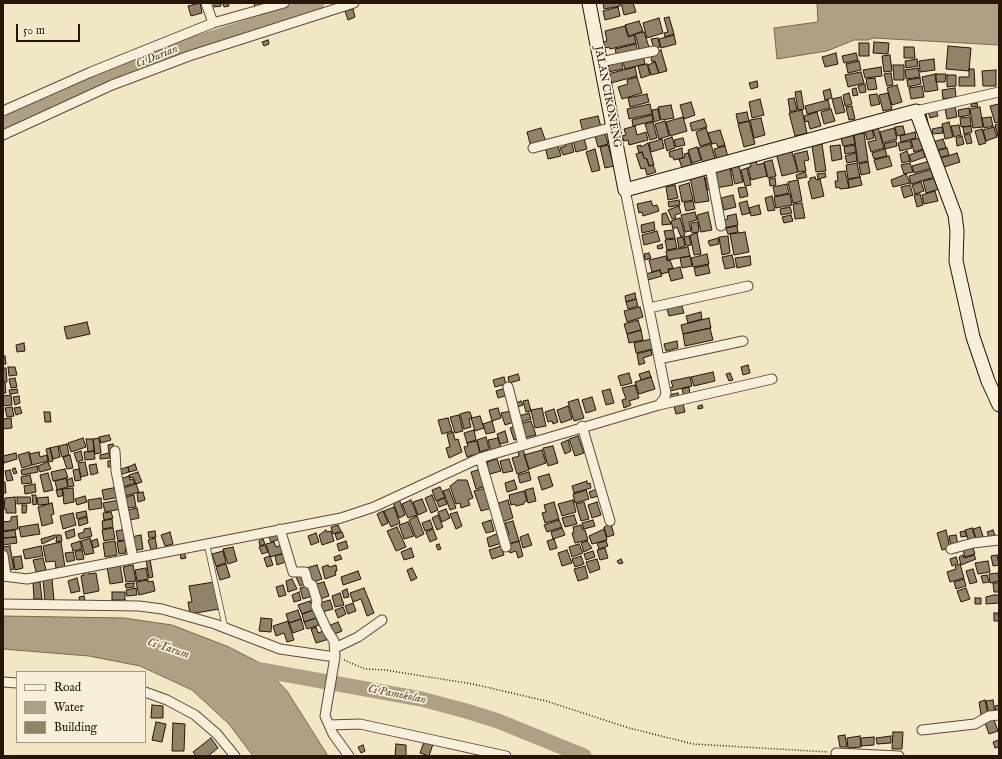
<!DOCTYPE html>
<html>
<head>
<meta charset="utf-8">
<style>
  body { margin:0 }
  #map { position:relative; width:1002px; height:759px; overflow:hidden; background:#f2e7c5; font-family:"IM FELL English",serif }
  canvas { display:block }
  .frame { position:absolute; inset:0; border:4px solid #271507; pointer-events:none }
  .legend { position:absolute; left:16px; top:671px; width:130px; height:72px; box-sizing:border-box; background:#f7efd9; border:1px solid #a49885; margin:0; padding:5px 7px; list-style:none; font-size:12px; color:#271507 }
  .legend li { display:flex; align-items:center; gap:8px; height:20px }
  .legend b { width:20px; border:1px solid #a49885 }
  .scale { position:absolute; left:16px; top:24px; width:64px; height:18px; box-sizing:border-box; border:2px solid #271507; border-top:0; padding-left:5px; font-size:12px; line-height:14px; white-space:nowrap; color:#271507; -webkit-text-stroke:3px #f7efd9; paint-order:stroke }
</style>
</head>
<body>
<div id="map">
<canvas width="1002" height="759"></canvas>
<div class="frame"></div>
<ul class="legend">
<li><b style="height:5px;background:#f7efd9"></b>Road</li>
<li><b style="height:11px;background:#ada084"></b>Water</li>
<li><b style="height:11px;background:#91826a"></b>Building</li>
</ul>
<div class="scale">50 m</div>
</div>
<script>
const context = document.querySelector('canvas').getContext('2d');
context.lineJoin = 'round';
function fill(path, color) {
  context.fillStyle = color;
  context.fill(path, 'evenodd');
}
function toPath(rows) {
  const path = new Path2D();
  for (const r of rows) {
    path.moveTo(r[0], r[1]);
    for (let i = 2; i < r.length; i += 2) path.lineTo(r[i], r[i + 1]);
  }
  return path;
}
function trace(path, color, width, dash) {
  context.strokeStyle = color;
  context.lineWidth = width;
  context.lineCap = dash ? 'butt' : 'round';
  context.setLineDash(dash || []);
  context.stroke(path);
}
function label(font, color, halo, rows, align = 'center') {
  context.font = font + ' "IM FELL English",serif';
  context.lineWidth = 3.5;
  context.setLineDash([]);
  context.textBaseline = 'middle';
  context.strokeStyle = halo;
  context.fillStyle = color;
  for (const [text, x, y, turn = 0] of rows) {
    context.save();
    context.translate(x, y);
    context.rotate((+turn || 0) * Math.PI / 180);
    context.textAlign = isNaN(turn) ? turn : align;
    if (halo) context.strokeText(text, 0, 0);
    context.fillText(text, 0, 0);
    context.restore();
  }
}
const water = toPath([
  [817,3,999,3,999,45,873,38,868,40,854,40,827,51,777,59,774,28,818,22,817,3],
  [3,616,124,618,172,625,229,647,260,663,287,691,328,756,253,756,229,724,192,690,140,666,89,656,3,649,3,616]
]);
fill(water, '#ada084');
trace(water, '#776852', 1);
trace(toPath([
  [3,125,165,53,254,25,317,3],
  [250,668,421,699,466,711,498,721,584,756]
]), '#ada084', 15);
const building = toPath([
  [200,3,202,13,191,16,188,6,200,3],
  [214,3,221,3,221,6,214,7,214,3],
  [223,3,228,3,229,6,224,7,223,3],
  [254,3,261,3,261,6,255,7,254,3],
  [603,3,620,3,620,6,604,9,603,3],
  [621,3,633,3,636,12,624,15,621,3],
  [618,7,620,16,605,20,603,11,618,7],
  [353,9,355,17,348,20,345,11,353,9],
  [669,17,674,34,665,37,664,33,668,32,664,18,669,17],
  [659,18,663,33,647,38,643,23,659,18],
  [639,21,643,31,629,36,625,25,639,21],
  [625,26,628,37,634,35,636,43,610,49,609,47,601,49,600,43,607,41,605,31,625,26],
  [644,32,650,50,640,52,635,34,644,32],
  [674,35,676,44,661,48,659,39,674,35],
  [658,38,660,47,654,48,651,39,658,38],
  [268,40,269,44,264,46,262,42,268,40],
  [874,42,889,43,888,54,873,53,874,42],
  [859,43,869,43,869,56,859,56,859,43],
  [636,44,638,52,617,57,615,49,636,44],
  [948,46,971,48,969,71,946,69,948,46],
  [904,47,914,47,915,58,904,58,904,47],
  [661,50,667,71,659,73,655,61,652,62,650,53,661,50],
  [836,53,838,64,825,67,822,57,836,53],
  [856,53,858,60,844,63,842,56,856,53],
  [643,55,645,64,625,69,623,62,627,61,627,58,643,55],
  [890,55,892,71,884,72,882,56,890,55],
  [621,59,623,69,608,72,606,63,621,59],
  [917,59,918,66,906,68,905,61,917,59],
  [934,59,935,70,920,72,919,61,934,59],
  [859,61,861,70,848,73,846,64,859,61],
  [655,62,659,73,651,75,648,65,655,62],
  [647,64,650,75,641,78,638,66,647,64],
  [893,65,904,65,904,80,894,80,893,65],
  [635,67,637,76,611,83,608,74,635,67],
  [881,67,882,76,865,78,863,70,881,67],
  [918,68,920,77,906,79,905,70,918,68],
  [969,69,974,69,975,86,959,86,959,77,969,77,969,69],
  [996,70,996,86,983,86,982,71,996,70],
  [861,72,864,83,848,87,845,75,861,72],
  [891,73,893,85,887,86,884,74,891,73],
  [935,74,938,90,925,92,922,77,935,74],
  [936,74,946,74,945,82,936,82,936,74],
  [947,75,956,75,956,86,947,87,947,75],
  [637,77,642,93,622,99,618,87,628,84,627,80,637,77],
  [875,78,877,89,868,90,866,79,875,78],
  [920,78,921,84,908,87,907,80,920,78],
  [757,81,758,87,751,89,749,83,757,81],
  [865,84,866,92,860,93,858,86,865,84],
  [897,85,902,102,892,105,887,88,897,85],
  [922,86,924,97,911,99,909,88,922,86],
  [856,88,858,95,853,96,852,89,856,88],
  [955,88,956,97,943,99,942,90,955,88],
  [830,89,832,98,825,100,823,91,830,89],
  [801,91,804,109,798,110,795,92,801,91],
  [849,93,852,104,845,106,843,95,849,93],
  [888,93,892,109,883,111,879,95,888,93],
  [647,94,649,102,630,107,628,98,647,94],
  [877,94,880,104,871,106,869,95,877,94],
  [841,97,845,112,836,114,832,99,841,97],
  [794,98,797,110,790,112,788,99,794,98],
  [760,99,764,115,752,118,749,102,760,99],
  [828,100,830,108,807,114,805,106,828,100],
  [691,102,695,115,684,119,680,105,691,102],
  [977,103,978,106,971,107,971,104,977,103],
  [650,104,652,114,629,119,627,109,650,104],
  [999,104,999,122,995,123,990,106,999,104],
  [671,105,674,118,661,120,658,107,671,105],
  [852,106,855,119,849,120,846,107,852,106],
  [955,106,957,117,947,119,945,108,955,106],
  [980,107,983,127,973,128,970,109,980,107],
  [969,108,970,115,959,117,958,110,969,108],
  [658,109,660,120,654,122,652,110,658,109],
  [831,109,835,121,824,124,821,112,831,109],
  [936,109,938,116,930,118,928,111,936,109],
  [802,110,807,133,795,136,789,113,802,110],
  [747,112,749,121,738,123,736,114,747,112],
  [817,112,821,126,810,129,808,121,805,122,804,116,817,112],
  [926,113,929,127,923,128,920,114,926,113],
  [652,115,653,121,633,126,632,120,652,115],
  [598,116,601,127,583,132,580,120,598,116],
  [683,117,687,131,670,136,666,122,683,117],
  [970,117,971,126,961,127,960,118,970,117],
  [991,117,993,126,984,128,982,118,991,117],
  [761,118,765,135,754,138,750,120,761,118],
  [704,119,707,127,692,131,690,123,704,119],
  [665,121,669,136,659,139,655,124,665,121],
  [749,121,755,144,744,147,738,124,749,121],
  [653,122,657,138,650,140,645,124,653,122],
  [949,122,953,137,945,139,942,124,949,122],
  [871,124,874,138,867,140,864,126,871,124],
  [877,124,884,148,871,152,868,142,876,140,872,126,877,124],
  [999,124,999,140,995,125,999,124],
  [959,125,961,135,954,137,951,126,959,125],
  [635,126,637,135,646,132,648,140,629,145,628,140,624,141,622,136,626,135,624,129,635,126],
  [903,126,905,134,897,136,895,127,903,126],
  [971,126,972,132,964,134,963,127,971,126],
  [942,127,943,133,933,134,932,129,942,127],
  [994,127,997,137,986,141,983,130,994,127],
  [541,128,546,142,531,147,527,132,541,128],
  [706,128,711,143,700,146,696,132,706,128],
  [894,128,897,139,883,143,880,132,894,128],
  [982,129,986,143,979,145,975,131,982,129],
  [604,130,608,144,598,147,594,132,604,130],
  [720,130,725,145,718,147,716,143,712,144,708,133,720,130],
  [915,132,916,138,901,142,900,136,915,132],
  [864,133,868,161,858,163,854,135,864,133],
  [853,134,855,144,843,146,841,137,853,134],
  [970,134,972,143,967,144,964,135,970,134],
  [583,135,587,149,576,152,572,138,583,135],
  [962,136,964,144,957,146,956,138,962,136],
  [672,137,675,148,667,151,664,140,672,137],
  [683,138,685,145,676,147,674,140,683,138],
  [920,138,923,149,914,152,911,140,920,138],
  [662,139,664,148,651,152,649,143,662,139],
  [943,139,946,148,936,150,933,142,943,139],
  [571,141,574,152,563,155,560,148,566,146,565,143,571,141],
  [896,141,897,146,885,149,884,144,896,141],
  [910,141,912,148,900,151,898,143,910,141],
  [557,143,561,156,548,159,545,146,557,143],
  [648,143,654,165,649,166,647,159,644,158,642,152,639,153,637,146,641,145,641,147,648,143],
  [711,144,716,162,704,166,698,148,711,144],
  [822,144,826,171,816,172,812,146,822,144],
  [608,145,614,166,605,168,600,147,608,145],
  [840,145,842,159,832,161,830,146,840,145],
  [854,145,856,152,845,154,844,147,854,145],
  [725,146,728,157,717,160,714,149,725,146],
  [697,147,701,160,692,163,688,150,697,147],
  [682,148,683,158,674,160,673,157,670,157,669,152,682,148],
  [947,148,949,155,936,159,934,152,947,148],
  [595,149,600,170,592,172,586,152,595,149],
  [791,149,798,172,782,176,776,153,791,149],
  [885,149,887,156,874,159,872,153,885,149],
  [923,150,925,157,911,162,909,155,923,150],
  [807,151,809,160,804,161,806,171,798,172,794,154,807,151],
  [907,151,910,161,902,163,900,154,907,151],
  [642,152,644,158,647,159,649,166,653,165,656,172,647,175,645,168,641,169,636,154,642,152],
  [688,153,693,168,682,168,679,159,685,157,684,154,688,153],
  [856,153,857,161,847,163,845,156,856,153],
  [957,153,960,162,941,168,938,159,957,153],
  [889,156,892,166,877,170,874,160,889,156],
  [772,160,776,176,768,178,764,162,772,160],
  [756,161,757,165,764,163,767,176,751,180,748,167,751,167,750,163,756,161],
  [930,161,932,168,914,173,912,166,930,161],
  [868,162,870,173,861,175,859,164,868,162],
  [857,163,860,177,848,179,846,165,857,163],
  [910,163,913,172,904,174,901,165,910,163],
  [739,166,743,182,735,184,731,168,739,166],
  [730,168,733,185,716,188,712,171,730,168],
  [747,168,751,185,745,186,741,170,747,168],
  [933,169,935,177,911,184,909,176,933,169],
  [845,171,849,188,840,189,839,187,836,188,835,181,838,181,837,172,845,171],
  [805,172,807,177,797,179,796,175,805,172],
  [825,173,826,177,818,179,817,174,825,173],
  [906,174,910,183,893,187,891,180,906,174],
  [704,175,709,201,695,203,690,177,704,175],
  [711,177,714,189,707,190,705,178,711,177],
  [815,177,816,180,820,179,824,196,812,199,808,182,810,181,810,178,815,177],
  [860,177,862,185,849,188,848,180,860,177],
  [775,178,776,185,770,186,769,179,775,178],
  [936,178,939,189,926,193,923,181,936,178],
  [798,180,802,201,793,203,788,182,798,180],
  [921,182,924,191,915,194,912,185,921,182],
  [689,183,693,200,682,202,679,186,689,183],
  [787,184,789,193,775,196,773,187,787,184],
  [675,185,678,198,668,200,666,187,675,185],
  [910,185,913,195,904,198,901,187,910,185],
  [746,187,748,196,740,198,738,188,746,187],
  [935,191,938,201,924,204,922,195,935,191],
  [790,194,792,205,776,208,774,197,790,194],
  [920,194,923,205,917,207,914,195,920,194],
  [733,195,736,207,724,210,721,198,733,195],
  [772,196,775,210,768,211,765,198,772,196],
  [679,200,680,205,669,207,668,202,679,200],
  [651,201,653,206,657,205,659,211,643,216,642,212,639,213,637,204,651,201],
  [693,201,695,209,686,211,684,203,693,201],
  [747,201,750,213,742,215,739,203,747,201],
  [802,203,805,218,795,219,793,204,802,203],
  [759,205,761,214,751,216,749,208,759,205],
  [679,206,681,213,675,215,676,218,672,219,668,210,679,206],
  [790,207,792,213,781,215,780,209,790,207],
  [695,212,697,220,689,222,691,231,685,232,681,215,695,212],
  [708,212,712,230,701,232,697,215,708,212],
  [666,213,671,224,662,225,662,214,666,213],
  [736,214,738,225,724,228,722,220,728,219,727,216,736,214],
  [791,215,793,221,784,223,782,217,791,215],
  [680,218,685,235,681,237,677,227,673,229,671,221,680,218],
  [654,222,655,230,642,233,641,225,654,222],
  [698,222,699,232,692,233,691,223,698,222],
  [737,226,738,232,728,234,726,228,737,226],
  [673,230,675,238,666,239,664,231,673,230],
  [657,231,660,241,644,245,642,235,657,231],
  [745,232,749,252,734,255,730,234,745,232],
  [697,233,701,254,694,255,690,235,697,233],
  [689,236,691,245,686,246,684,237,689,236],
  [728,236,730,253,722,255,719,237,728,236],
  [683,237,685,246,679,248,677,238,683,237],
  [718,238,719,244,710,246,708,241,718,238],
  [675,239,677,248,667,250,665,240,675,239],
  [662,244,663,248,658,249,657,246,662,244],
  [688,247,690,256,668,260,666,251,688,247],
  [649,253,651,258,645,260,644,254,649,253],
  [707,254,709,264,693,267,691,258,707,254],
  [732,255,735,267,725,269,722,257,732,255],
  [666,256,667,261,670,260,673,268,668,269,669,272,661,274,660,270,652,272,649,260,666,256],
  [690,256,692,266,682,268,680,258,690,256],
  [750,256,751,265,737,268,735,258,750,256],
  [708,265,710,273,696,276,694,268,708,265],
  [680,267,683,278,671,281,668,270,680,267],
  [660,270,662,276,648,280,646,274,660,270],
  [635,293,636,299,626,302,625,296,635,293],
  [636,299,638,306,628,309,626,302,636,299],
  [681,303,684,313,669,316,666,306,681,303],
  [640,307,643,317,627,322,624,311,640,307],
  [701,312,702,319,688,323,686,316,701,312],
  [709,318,711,328,683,334,681,325,709,318],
  [638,320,641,330,627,334,624,324,638,320],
  [87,322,90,334,67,339,64,327,87,322],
  [710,328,713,340,685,346,683,334,710,328],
  [641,330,643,340,629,343,627,334,641,330],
  [651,339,653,349,636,353,634,343,651,339],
  [677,341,678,348,666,351,664,344,677,341],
  [24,343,25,351,17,352,16,345,24,343],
  [651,350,652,355,643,358,645,363,639,365,637,354,651,350],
  [5,356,6,364,3,364,3,357,5,356],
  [748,365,750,373,743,375,741,367,748,365],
  [8,367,15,367,17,375,9,376,8,367],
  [3,368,6,368,7,382,3,382,3,368],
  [649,371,651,377,641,380,639,374,649,371],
  [713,372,715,381,694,386,691,377,713,372],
  [629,373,632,383,621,386,618,376,629,373],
  [730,373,733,380,729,381,726,374,730,373],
  [518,374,520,380,509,383,508,377,518,374],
  [504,377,506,384,495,387,493,380,504,377],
  [651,377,655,389,639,394,635,382,651,377],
  [690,377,692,386,670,391,669,388,673,387,671,381,690,377],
  [15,378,17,387,11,388,9,379,15,378],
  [5,383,6,393,3,393,3,384,5,383],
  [635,385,639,398,629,401,631,405,624,408,622,400,626,399,622,388,635,385],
  [689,387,690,395,684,397,682,389,689,387],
  [506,388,508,395,498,398,496,391,506,388],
  [17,389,18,393,10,394,9,390,17,389],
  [610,389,614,403,606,405,602,391,610,389],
  [678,393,679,398,671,400,669,395,678,393],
  [11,395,12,405,3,406,3,396,11,395],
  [19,396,20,403,15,405,13,397,19,396],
  [592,397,596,410,586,413,582,400,592,397],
  [578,399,584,418,574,421,568,402,578,399],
  [528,400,531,411,526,412,523,401,528,400],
  [521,401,523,405,517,407,516,403,521,401],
  [683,404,685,412,676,414,674,406,683,404],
  [702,405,703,408,698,409,698,406,702,405],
  [568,406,572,419,561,423,557,410,568,406],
  [12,407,14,416,7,417,5,408,12,407],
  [20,407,22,413,16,415,14,408,20,407],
  [498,408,501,418,492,421,489,410,498,408],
  [542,408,546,426,535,428,531,410,542,408],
  [554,409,558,422,553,424,552,421,548,422,545,412,554,409],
  [511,411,514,422,505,425,501,413,511,411],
  [44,412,50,412,51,422,45,422,44,412],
  [467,412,470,412,472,418,469,419,471,427,464,429,460,414,467,412],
  [529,413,531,419,521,422,519,416,529,413],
  [459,415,463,431,455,433,450,417,459,415],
  [480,416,484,428,475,431,471,418,480,416],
  [11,418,12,428,3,429,3,419,11,418],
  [448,418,452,431,442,434,438,420,448,418],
  [492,421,495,432,486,434,483,424,492,421],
  [531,421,536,435,524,438,520,424,531,421],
  [516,426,520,438,514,440,510,428,516,426],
  [474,430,476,440,467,443,464,433,474,430],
  [505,431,508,442,500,444,497,434,505,431],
  [453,432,455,440,458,439,462,452,449,458,446,448,450,447,447,434,453,432],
  [109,435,111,440,101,443,99,437,109,435],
  [578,436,584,453,575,456,569,439,578,436],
  [486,437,489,449,480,452,477,440,486,437],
  [83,438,86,447,71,452,68,443,83,438],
  [99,438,101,453,95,454,93,439,99,438],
  [498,438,501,448,491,451,488,440,498,438],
  [86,439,93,439,94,451,88,452,86,439],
  [568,440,571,451,565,454,561,443,568,440],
  [477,441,480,453,467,457,464,447,468,446,467,443,477,441],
  [67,444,69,455,62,457,59,446,67,444],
  [113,444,114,452,109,453,108,445,113,444],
  [58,446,60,457,53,459,50,448,58,446],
  [553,446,558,463,548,466,543,448,553,446],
  [50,448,53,461,49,462,46,449,50,448],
  [523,449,529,470,517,474,512,458,519,456,518,451,523,449],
  [542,450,546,463,529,469,524,455,542,450],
  [81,451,83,460,77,462,74,453,81,451],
  [94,451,95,459,85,460,84,452,94,451],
  [29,452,32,465,22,468,18,455,29,452],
  [39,452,40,457,47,455,48,461,32,465,29,454,39,452],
  [16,453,17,459,4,463,3,456,16,453],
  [109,453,110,458,100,459,100,455,109,453],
  [70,455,73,468,67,469,63,457,70,455],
  [497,459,501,471,490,474,489,471,486,471,485,467,488,466,487,462,497,459],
  [509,459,513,471,503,473,500,461,509,459],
  [108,461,114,461,114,467,108,467,108,461],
  [48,462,51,469,40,472,38,466,48,462],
  [85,462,88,475,81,477,78,463,85,462],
  [96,464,98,473,91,475,89,465,96,464],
  [135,464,137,470,129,472,128,467,135,464],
  [37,466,38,472,22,475,21,470,37,466],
  [128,467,129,472,119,475,117,470,128,467],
  [15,468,17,473,14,474,12,469,15,468],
  [65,469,68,478,53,481,51,472,65,469],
  [79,469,81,480,75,481,73,470,79,469],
  [481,469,486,486,476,489,471,472,481,469],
  [10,470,13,480,7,481,5,471,10,470],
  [138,472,142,482,136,484,133,477,130,478,129,475,138,472],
  [529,472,531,480,520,483,518,475,529,472],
  [48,473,53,490,44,492,40,475,48,473],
  [549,474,553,486,542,490,538,477,549,474],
  [30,475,32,483,22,484,21,477,30,475],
  [129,476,130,480,133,479,135,483,123,487,120,479,129,476],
  [66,478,68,487,57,490,55,481,66,478],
  [72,478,74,486,68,487,67,480,72,478],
  [458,480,467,480,473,498,468,500,470,505,461,508,460,503,456,504,450,486,458,480],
  [514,480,517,489,507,492,505,483,514,480],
  [587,481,587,484,590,483,591,488,574,493,572,486,587,481],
  [3,482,5,482,6,493,3,493,3,482],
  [35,484,36,492,25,494,24,486,35,484],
  [136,484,139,492,125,496,123,488,136,484],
  [118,487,120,497,104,500,102,490,118,487],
  [440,487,445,497,436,501,432,490,440,487],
  [73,488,74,502,64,504,62,489,73,488],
  [486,488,492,508,481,511,474,491,486,488],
  [533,488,536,501,528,503,525,490,533,488],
  [62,489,64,495,58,497,56,490,62,489],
  [449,489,456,508,450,510,443,491,449,489],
  [597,489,599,496,591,498,589,492,597,489],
  [586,490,589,499,575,503,573,494,586,490],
  [524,491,527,501,524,502,524,504,516,506,515,504,511,505,509,495,524,491],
  [143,492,145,500,138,502,137,493,143,492],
  [32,495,36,495,37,504,33,505,32,495],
  [134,495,136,507,127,508,125,497,134,495],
  [432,495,438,510,431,513,425,498,432,495],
  [85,496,87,502,77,505,75,499,85,496],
  [15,497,16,513,6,513,6,509,4,509,5,498,15,497],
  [17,497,30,497,31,503,17,504,17,497],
  [48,497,49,504,38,505,37,498,48,497],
  [101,498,102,508,89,510,88,500,101,498],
  [444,498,447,504,439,507,437,501,444,498],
  [399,499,405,515,399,518,393,502,399,499],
  [422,499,427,511,418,515,413,502,422,499],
  [119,500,121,509,105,512,103,503,119,500],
  [411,500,417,515,408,518,402,504,411,500],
  [508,500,513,518,502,522,496,504,508,500],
  [573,500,576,512,562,516,558,504,573,500],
  [554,502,559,519,545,523,542,513,546,512,544,505,554,502],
  [584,502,589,519,581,521,576,504,584,502],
  [597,502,601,515,592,518,588,505,597,502],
  [52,503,54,514,51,515,53,523,42,526,38,507,52,503],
  [22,505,27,505,26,513,22,513,22,505],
  [394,507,400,523,391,527,384,511,394,507],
  [137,508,139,518,130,520,128,510,137,508],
  [446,509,450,518,442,522,438,512,446,509],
  [86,511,87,516,77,519,76,513,86,511],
  [383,511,388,523,382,526,377,514,383,511],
  [111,512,113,518,104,520,103,513,111,512],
  [457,512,462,526,456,529,450,514,457,512],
  [73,513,76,525,63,529,60,516,73,513],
  [438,515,443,527,437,530,432,518,438,515],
  [574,515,577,524,565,527,562,518,574,515],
  [17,516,18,529,3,531,3,522,11,521,11,517,17,516],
  [417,516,424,534,416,538,409,520,417,516],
  [87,517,88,523,79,526,78,520,87,517],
  [112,519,113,527,103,529,102,521,112,519],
  [430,520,433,528,425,531,422,523,430,520],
  [491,520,494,531,486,533,482,523,491,520],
  [559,520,562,527,547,532,544,525,559,520],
  [593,520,595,526,584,529,582,523,593,520],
  [513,521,519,541,509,544,506,535,509,534,505,523,513,521],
  [408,522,414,536,404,539,399,525,408,522],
  [38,524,40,534,21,537,19,527,38,524],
  [611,524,614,535,607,537,604,527,611,524],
  [338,525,341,531,333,534,331,527,338,525],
  [581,525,583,530,585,530,588,540,575,543,572,533,574,533,573,527,581,525],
  [397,527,406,547,396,551,387,531,397,527],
  [980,527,984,539,977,541,973,529,980,527],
  [90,528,92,536,80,539,78,534,84,532,84,529,90,528],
  [113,528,115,539,104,541,102,530,113,528],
  [562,528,565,535,553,539,551,532,562,528],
  [972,528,976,540,969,542,965,530,972,528],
  [74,529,75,536,67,539,65,532,74,529],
  [126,529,128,539,118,541,116,531,126,529],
  [433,529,437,539,430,542,426,532,433,529],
  [604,529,607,540,592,544,589,536,604,529],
  [15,530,16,537,3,538,3,532,15,530],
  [326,530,327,532,331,531,334,541,322,545,319,535,326,530],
  [946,530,950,548,942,550,937,533,946,530],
  [993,530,996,538,990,540,987,532,993,530],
  [155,531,156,537,149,538,148,532,155,531],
  [965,531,967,536,961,537,960,532,965,531],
  [170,532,173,544,165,546,161,535,170,532],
  [342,532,344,537,337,540,335,534,342,532],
  [316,533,319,542,311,545,308,536,316,533],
  [499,533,502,543,489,547,487,538,499,533],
  [279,534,280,539,271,542,269,537,279,534],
  [528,534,532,545,523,548,520,537,528,534],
  [55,535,55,538,42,544,41,539,55,535],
  [57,535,61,535,62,541,56,542,57,535],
  [141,535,143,549,132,551,131,537,141,535],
  [956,535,958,545,951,547,949,536,956,535],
  [16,537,17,543,3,545,3,538,16,537],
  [90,538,94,553,85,555,81,541,90,538],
  [155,538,157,548,151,550,148,540,155,538],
  [97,539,99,546,93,548,91,541,97,539],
  [263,539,265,544,260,546,259,541,263,539],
  [554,539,557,548,550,550,547,541,554,539],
  [128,540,130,549,125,549,126,553,119,554,117,542,128,540],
  [80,541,82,549,73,551,71,544,80,541],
  [115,541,117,555,105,557,103,543,115,541],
  [346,541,348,548,339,551,337,544,346,541],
  [519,541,523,556,518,558,516,551,510,553,507,545,519,541],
  [587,541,592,548,584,552,581,543,587,541],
  [606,541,608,546,599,549,597,543,606,541],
  [61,542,65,567,56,568,55,561,46,562,43,546,61,542],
  [274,542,276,547,282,545,284,553,270,557,266,544,274,542],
  [439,544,441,549,438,550,436,545,439,544],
  [579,544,583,553,572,557,569,547,579,544],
  [265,545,268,552,262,554,259,547,265,545],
  [972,545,975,554,965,557,963,550,972,545],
  [10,546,14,569,8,570,3,547,10,546],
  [41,546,43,556,25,559,23,550,41,546],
  [501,546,504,555,492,559,489,550,501,546],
  [233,547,237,561,228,564,223,549,233,547],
  [411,548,414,557,404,560,401,552,411,548],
  [605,548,608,558,600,560,597,550,605,548],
  [82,550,84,559,77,560,75,552,82,550],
  [567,550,572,563,562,566,558,553,567,550],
  [223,551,226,563,216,566,212,554,223,551],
  [593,551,595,557,586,560,584,554,593,551],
  [73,552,75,560,67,562,65,553,73,552],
  [184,552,186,558,181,559,180,554,184,552],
  [285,553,288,561,277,565,275,556,285,553],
  [340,555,342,559,335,561,334,557,340,555],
  [963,555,964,558,974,555,976,559,961,565,959,557,963,555],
  [997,555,999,565,993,566,991,556,997,555],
  [21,556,23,568,15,570,13,557,21,556],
  [270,556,273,565,267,567,264,558,270,556],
  [581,556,584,564,575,567,572,559,581,556],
  [956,557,958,563,952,566,950,559,956,557],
  [43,558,46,570,36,572,33,560,43,558],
  [150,559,153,577,149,578,146,560,150,559],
  [597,559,600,569,590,573,586,562,597,559],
  [621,559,623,563,619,564,617,561,621,559],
  [988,561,990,572,978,574,975,563,988,561],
  [226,564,230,577,220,580,216,567,226,564],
  [960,564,964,578,950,582,947,572,956,569,955,566,960,564],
  [120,565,123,582,110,584,107,567,120,565],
  [133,565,136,581,126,582,123,567,133,565],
  [317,565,322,579,311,583,306,568,317,565],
  [328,565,329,567,336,565,337,571,335,571,336,575,325,579,322,567,328,565],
  [585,566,588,578,578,581,574,569,585,566],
  [146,568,148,579,137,581,135,570,146,568],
  [412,568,417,578,411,581,407,570,412,568],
  [973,569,977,582,970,584,966,571,973,569],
  [88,570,89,574,96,573,99,591,84,594,81,576,84,575,83,571,88,570],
  [358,571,361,579,343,585,341,577,358,571],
  [998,573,999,581,990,583,989,574,998,573],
  [304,574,307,583,300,586,296,577,304,574],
  [987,575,989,582,983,583,981,576,987,575],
  [77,578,80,591,71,593,68,581,77,578],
  [52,579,54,600,45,601,43,580,52,579],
  [292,579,297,589,288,592,286,581,292,579],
  [964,579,966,586,956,589,954,582,964,579],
  [148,580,148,582,153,581,155,591,139,595,136,582,148,580],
  [40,582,42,599,34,599,33,583,40,582],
  [214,582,219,609,190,614,188,602,192,602,189,586,214,582],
  [324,582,329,596,320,599,316,584,324,582],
  [134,583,134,587,126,588,125,584,134,583],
  [993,583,999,583,999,592,994,592,993,583],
  [283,585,286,595,279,597,276,587,283,585],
  [309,585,312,596,303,599,300,588,309,585],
  [136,588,137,595,127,596,126,590,136,588],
  [364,588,374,613,367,616,361,599,353,602,350,593,364,588],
  [966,588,970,599,961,602,957,591,966,588],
  [347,589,349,597,344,598,342,591,347,589],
  [112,592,125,592,125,600,112,600,112,592],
  [299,592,301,600,294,602,292,595,299,592],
  [340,593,344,605,335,607,332,596,340,593],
  [994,595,999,595,999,603,986,604,986,597,994,595],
  [84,596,85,601,80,602,79,597,84,596],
  [975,598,981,598,981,604,975,604,975,598],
  [330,600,333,609,322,612,319,603,330,600],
  [310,601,313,610,302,614,298,605,310,601],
  [353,603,356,611,348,614,345,606,353,603],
  [343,607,346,614,338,618,335,610,343,607],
  [298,610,301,619,289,623,286,614,298,610],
  [313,610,316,618,304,622,302,614,313,610],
  [994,613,998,613,999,621,994,621,994,613],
  [261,618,272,619,271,632,259,631,261,618],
  [316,618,319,625,307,629,304,622,316,618],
  [301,619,304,629,293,633,289,623,301,619],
  [288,621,294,640,287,642,284,633,276,636,273,626,288,621],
  [338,622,342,631,332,635,328,626,338,622],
  [316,627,318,633,326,630,329,639,316,643,311,629,316,627],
  [985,700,988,714,981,715,979,702,985,700],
  [993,700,995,713,989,714,986,701,993,700],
  [152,705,163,706,163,718,151,718,152,705],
  [999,705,999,714,996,714,995,706,999,705],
  [993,717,998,731,989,734,984,720,993,717],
  [156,722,166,724,162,742,152,740,156,722],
  [173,723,185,724,184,751,172,751,173,723],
  [893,732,903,732,902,749,892,749,893,732],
  [845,735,847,747,840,747,838,736,845,735],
  [860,736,861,747,848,748,847,738,860,736],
  [891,736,891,743,877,744,876,738,891,736],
  [874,737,874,745,861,746,861,738,874,737],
  [211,738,218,748,208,756,196,756,193,752,211,738],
  [999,740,999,747,995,748,993,742,999,740],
  [424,742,433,744,429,756,420,753,424,742],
  [396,744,406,745,406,756,395,756,396,744],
  [363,745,365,751,361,753,358,747,363,745]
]);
fill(building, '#91826a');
trace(building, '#271507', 1);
const lane = toPath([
  [207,545,225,627]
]);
const street = toPath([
  [206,3,213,23],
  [600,62,654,51],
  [3,111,91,72,213,23,284,3],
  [916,111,999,92],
  [3,135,112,85,189,56,354,3],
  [533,148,613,127],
  [710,167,721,226],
  [649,308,748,286],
  [659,359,743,341],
  [508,387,523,445],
  [659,405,772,379],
  [582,426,610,521],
  [115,451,116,471,133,558],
  [480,458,506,547],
  [280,529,293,572,305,572,308,583,312,585,317,601,316,606,327,630,334,641,335,657],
  [951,549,973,543,999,540],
  [3,555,6,576],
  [3,576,27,579,341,518,374,507,480,458,659,405,664,399,666,393,625,190],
  [3,604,139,606,162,609,215,624,280,649,335,657,325,716,333,734,349,756],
  [335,648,358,637,382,620],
  [3,682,17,683],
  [145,692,167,700,195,715,217,734,235,756],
  [329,725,360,724,506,756],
  [922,730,975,724,989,716,999,715],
  [836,753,899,756]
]);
const secondary = toPath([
  [589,3,625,190,916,111,955,215,957,231,956,261,973,337,988,381,999,405]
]);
trace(lane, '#5a4a36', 6);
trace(street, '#5a4a36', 11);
trace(secondary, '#271507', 15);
trace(toPath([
  [344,660,365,669,385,670,473,684,546,701,629,728,693,744,828,752]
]), '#271507', 1.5, [1, 2]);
trace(lane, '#f7efd9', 4.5);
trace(street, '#f7efd9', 9);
trace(secondary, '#f7efd9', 13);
label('11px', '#271507', '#f7efd9', [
  ["JALAN CIKONENG",607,97,79]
]);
label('italic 12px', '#5d4d39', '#f7efd9', [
  ["Ci Durian",157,57,-22],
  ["Ci Tarum",168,649,18],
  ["Ci Pamokolan",397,695,11]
]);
</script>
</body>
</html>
